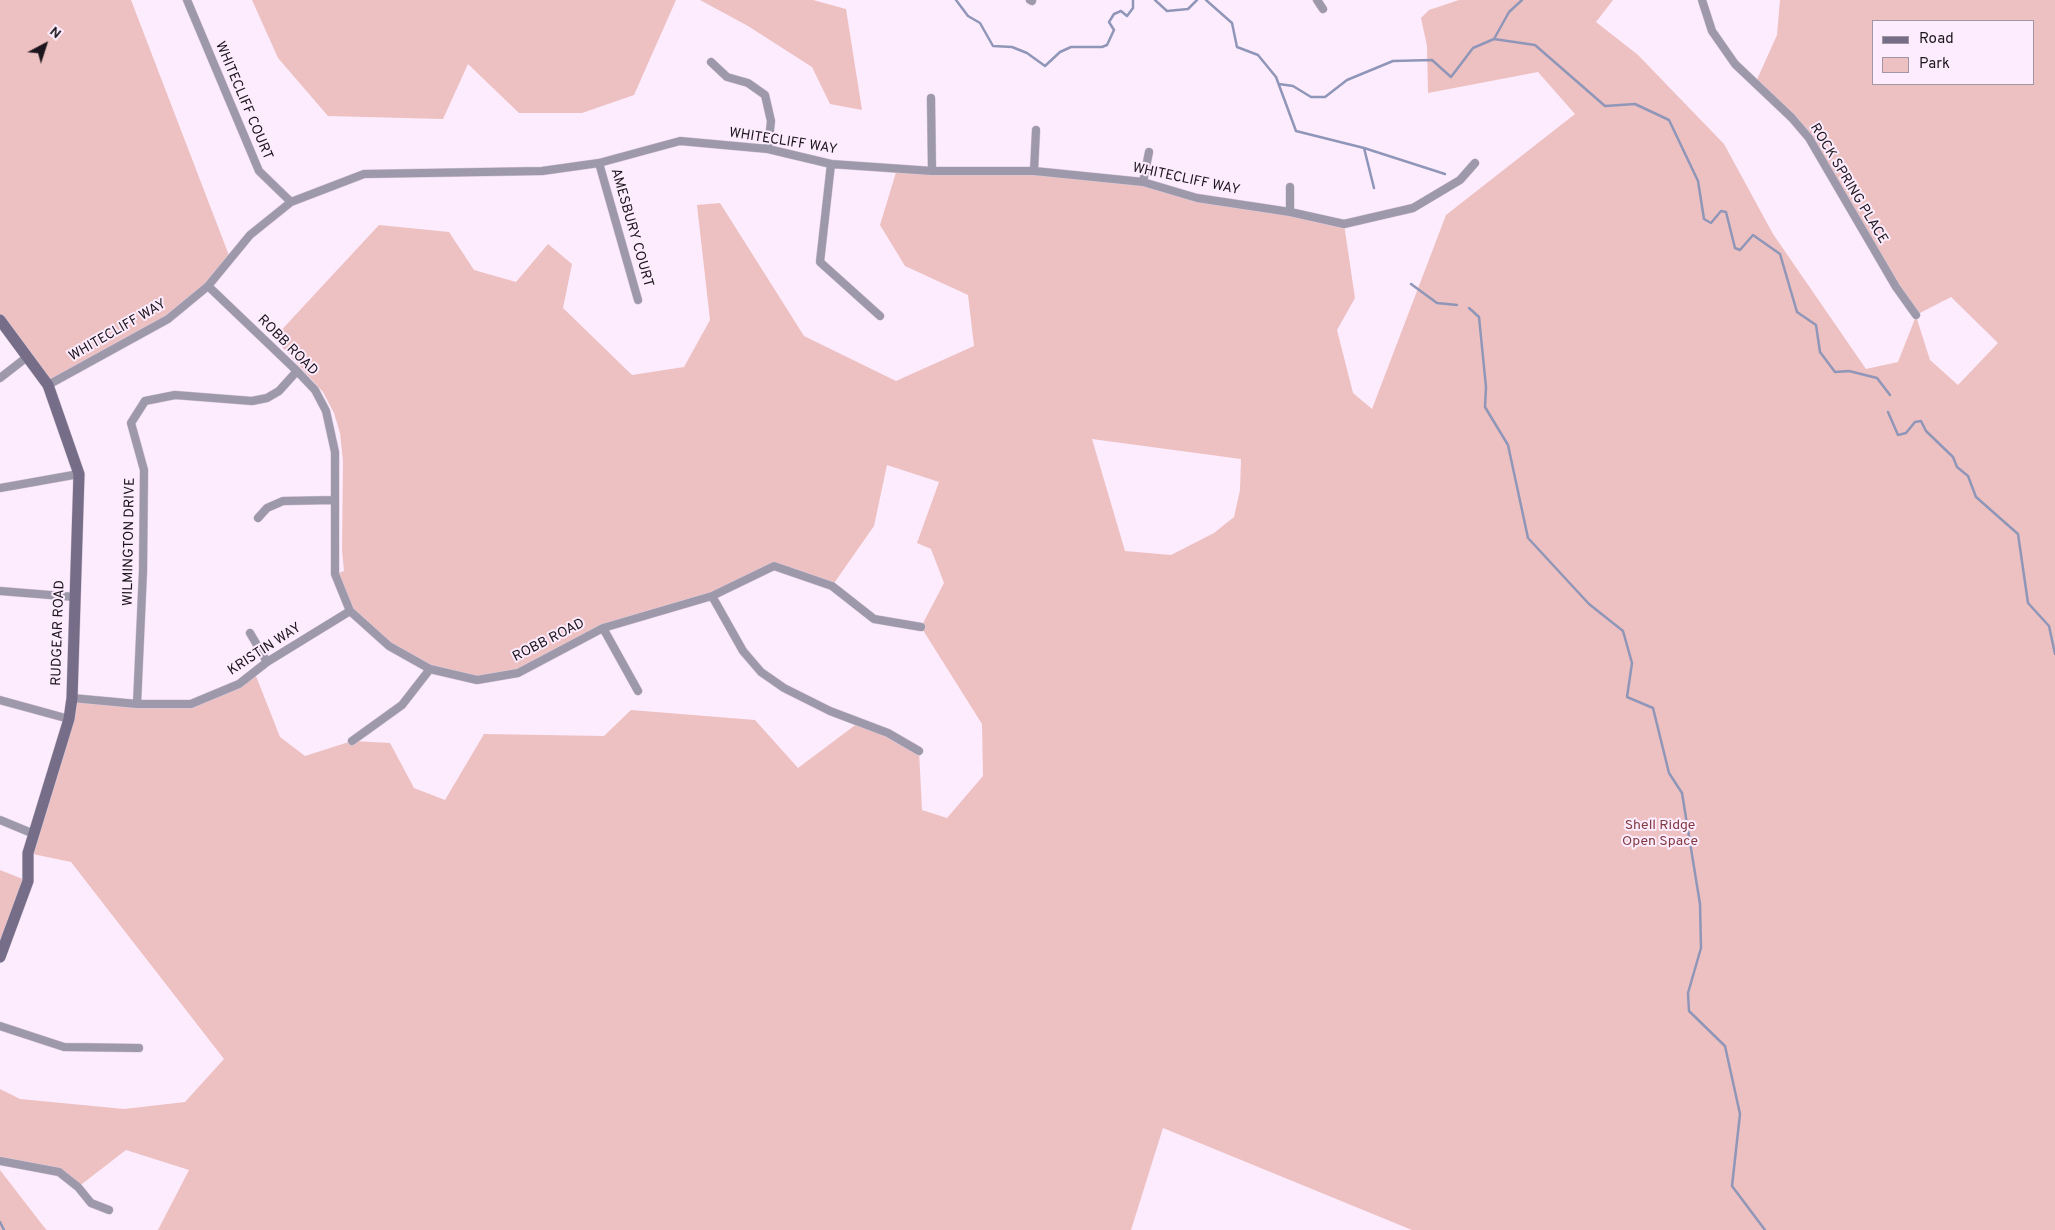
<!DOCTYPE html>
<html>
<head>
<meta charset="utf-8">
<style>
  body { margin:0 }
  #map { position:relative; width:2055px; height:1230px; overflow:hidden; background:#fdebfe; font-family:Overpass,sans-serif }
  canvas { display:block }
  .legend { position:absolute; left:1872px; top:20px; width:162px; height:65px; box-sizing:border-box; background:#fdebfe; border:1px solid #a396a4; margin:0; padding:6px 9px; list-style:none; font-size:15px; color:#1d171d }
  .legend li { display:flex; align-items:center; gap:10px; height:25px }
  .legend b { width:25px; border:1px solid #a396a4 }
  .north { position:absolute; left:20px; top:20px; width:50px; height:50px; -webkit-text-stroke:4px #fdebfe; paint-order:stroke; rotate:40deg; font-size:14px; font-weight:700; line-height:20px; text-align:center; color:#1d171d }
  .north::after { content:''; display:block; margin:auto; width:18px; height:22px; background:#1d171d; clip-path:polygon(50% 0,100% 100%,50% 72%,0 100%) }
</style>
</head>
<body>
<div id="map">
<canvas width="2055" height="1230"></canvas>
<ul class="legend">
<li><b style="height:6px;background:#766d88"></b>Road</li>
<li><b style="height:14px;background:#edc1c1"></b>Park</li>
</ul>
<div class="north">N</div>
</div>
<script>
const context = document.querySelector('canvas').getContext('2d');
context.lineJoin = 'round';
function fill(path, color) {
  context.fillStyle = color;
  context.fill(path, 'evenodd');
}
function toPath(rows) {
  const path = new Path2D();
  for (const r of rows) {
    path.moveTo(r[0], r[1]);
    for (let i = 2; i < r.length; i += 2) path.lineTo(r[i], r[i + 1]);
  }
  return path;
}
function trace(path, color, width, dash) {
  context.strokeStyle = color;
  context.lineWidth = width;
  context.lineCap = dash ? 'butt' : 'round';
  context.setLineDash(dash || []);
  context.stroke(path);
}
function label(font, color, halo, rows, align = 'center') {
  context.font = font + ' Overpass,sans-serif';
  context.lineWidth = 4;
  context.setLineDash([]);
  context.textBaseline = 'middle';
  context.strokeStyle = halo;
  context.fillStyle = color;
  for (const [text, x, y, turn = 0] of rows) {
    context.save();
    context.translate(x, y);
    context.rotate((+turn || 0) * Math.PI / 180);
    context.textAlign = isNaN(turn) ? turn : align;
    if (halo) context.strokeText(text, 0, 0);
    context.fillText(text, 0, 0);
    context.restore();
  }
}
fill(toPath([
  [0,0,131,0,230,258,208,286,168,319,48,385,0,320],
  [252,0,676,0,634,95,582,113,519,113,468,64,443,119,328,116,278,58],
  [700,0,813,0,846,9,862,110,830,104,812,67,748,26],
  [1459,0,1613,0,1596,22,1638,55,1724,144,1773,234,1866,369,1898,362,1916,316,1930,360,1958,385,1998,343,1951,297,1916,315,1809,138,1755,84,1777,35,1780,0,2055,0,2055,1230,1412,1230,1163,1128,1131,1230,158,1230,189,1170,126,1150,78,1187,58,1172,0,1161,0,1089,20,1099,124,1109,185,1102,224,1059,71,862,28,853,72,698,191,704,239,684,254,671,280,737,305,756,352,741,390,743,414,788,445,800,484,734,604,736,631,710,755,720,798,768,858,723,919,751,922,810,947,818,983,776,982,724,921,627,944,583,931,549,917,543,939,482,887,465,874,526,832,586,774,566,712,596,603,628,518,673,477,680,430,669,389,646,350,611,335,574,344,571,342,550,343,461,340,433,334,413,323,392,274,338,379,225,449,232,474,270,516,282,548,244,572,264,563,308,632,375,684,367,710,320,697,205,720,203,804,336,896,381,974,346,968,295,905,266,880,225,897,169,1034,171,1143,182,1197,198,1344,224,1355,298,1337,330,1353,393,1372,409,1446,215,1575,114,1538,72,1428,93,1427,46,1421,18,1429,10],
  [1874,21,2034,21,2034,84,1874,84],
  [1092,439,1241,459,1240,490,1234,517,1214,533,1171,555,1125,551],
  [0,870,28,881,0,957],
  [0,1170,44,1227,47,1230,0,1230]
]), '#edc1c1');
trace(toPath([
  [956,0,968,16,980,23,993,46,1012,47,1027,53,1045,66,1060,52,1071,47,1102,47,1107,45,1114,30,1109,22,1114,14,1121,11,1127,16,1133,8,1133,0],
  [1155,0,1167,11,1188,9,1197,0],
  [1206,0,1232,23,1237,47,1258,55,1276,77,1296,131,1364,148,1445,174],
  [1494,39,1535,45,1605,106,1635,104,1669,120,1698,181,1704,219,1711,223,1721,211,1726,212,1735,248,1740,250,1753,235,1780,254,1797,312,1816,325,1820,352,1835,372,1849,371,1877,378,1890,395],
  [1279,84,1293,86,1311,97,1325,97,1347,80,1393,61,1432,60,1451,77,1473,48,1494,39,1509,12,1522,0],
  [1364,148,1374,188],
  [1411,284,1437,303,1457,305],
  [1469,308,1479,317,1486,387,1485,407,1508,445,1528,538,1589,604,1623,631,1632,663,1627,697,1653,708,1669,773,1682,793,1700,904,1701,948,1688,993,1689,1011,1725,1046,1740,1114,1732,1186,1765,1230],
  [1888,412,1898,435,1906,433,1915,422,1921,421,1926,431,1953,457,1957,467,1968,476,1976,497,2018,534,2028,603,2049,626,2055,654],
  [0,1222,4,1230]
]), '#9096b8', 2.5);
const street = toPath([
  [187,0,259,171,291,202],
  [1030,0,1032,1],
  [1317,0,1323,9],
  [1702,0,1712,31,1735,64,1792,118,1809,138,1896,287,1916,315],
  [711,62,727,77,748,83,765,95,771,121,768,149],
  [931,98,932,171],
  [599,163,638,300],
  [831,164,820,262,880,316],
  [1034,171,1036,130],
  [1143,182,1149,152],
  [1290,187,1290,212],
  [208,286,297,371,315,390,326,411,335,452,335,574,350,611,389,646,430,669,477,680,518,673,603,628,712,596,774,566,832,586,874,619,921,627],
  [0,378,27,357],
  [48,385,168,319,208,286,250,235,291,202,364,174,542,171,599,163,680,141,768,149,831,164,932,171,1034,171,1143,182,1197,198,1290,212,1344,224,1413,208,1460,180,1475,163],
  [0,488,79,474],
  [258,518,267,508,283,501,335,500],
  [0,591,75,597],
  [712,596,743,651,761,672,784,688,830,711,888,733,919,751],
  [603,628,638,691],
  [250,633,267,662],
  [72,698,137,704,191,704,239,684,267,662,350,611],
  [0,700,69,719],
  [137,704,143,571,144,470,131,423,145,401,175,395,252,401,267,398,279,391,297,371],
  [352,741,402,705,430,669],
  [0,820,34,834],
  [0,1026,64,1047,139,1048],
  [0,1161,59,1172,78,1187,91,1203,109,1210]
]);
const secondary = toPath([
  [0,320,48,385,79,474,72,698,69,719,28,853,28,881,0,957]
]);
trace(street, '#d9c9da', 9);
trace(secondary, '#d9c9da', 12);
trace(street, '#9e98ab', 8);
trace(secondary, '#766d88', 11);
label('14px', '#1d171d', '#fdebfe', [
  ["WHITECLIFF COURT",243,101,67],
  ["WHITECLIFF WAY",783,142,9],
  ["WHITECLIFF WAY",1186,180,12],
  ["ROCK SPRING PLACE",1848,184,59],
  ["AMESBURY COURT",631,228,74],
  ["WHITECLIFF WAY",118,331,-30],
  ["ROBB ROAD",287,346,45],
  ["WILMINGTON DRIVE",130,542,-89],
  ["RUDGEAR ROAD",59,633,-88],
  ["ROBB ROAD",549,641,-27],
  ["KRISTIN WAY",265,650,-33]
]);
label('14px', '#803c41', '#fdebfe', [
  ["Shell Ridge",1660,826],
  ["Open Space",1660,842]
]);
</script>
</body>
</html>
